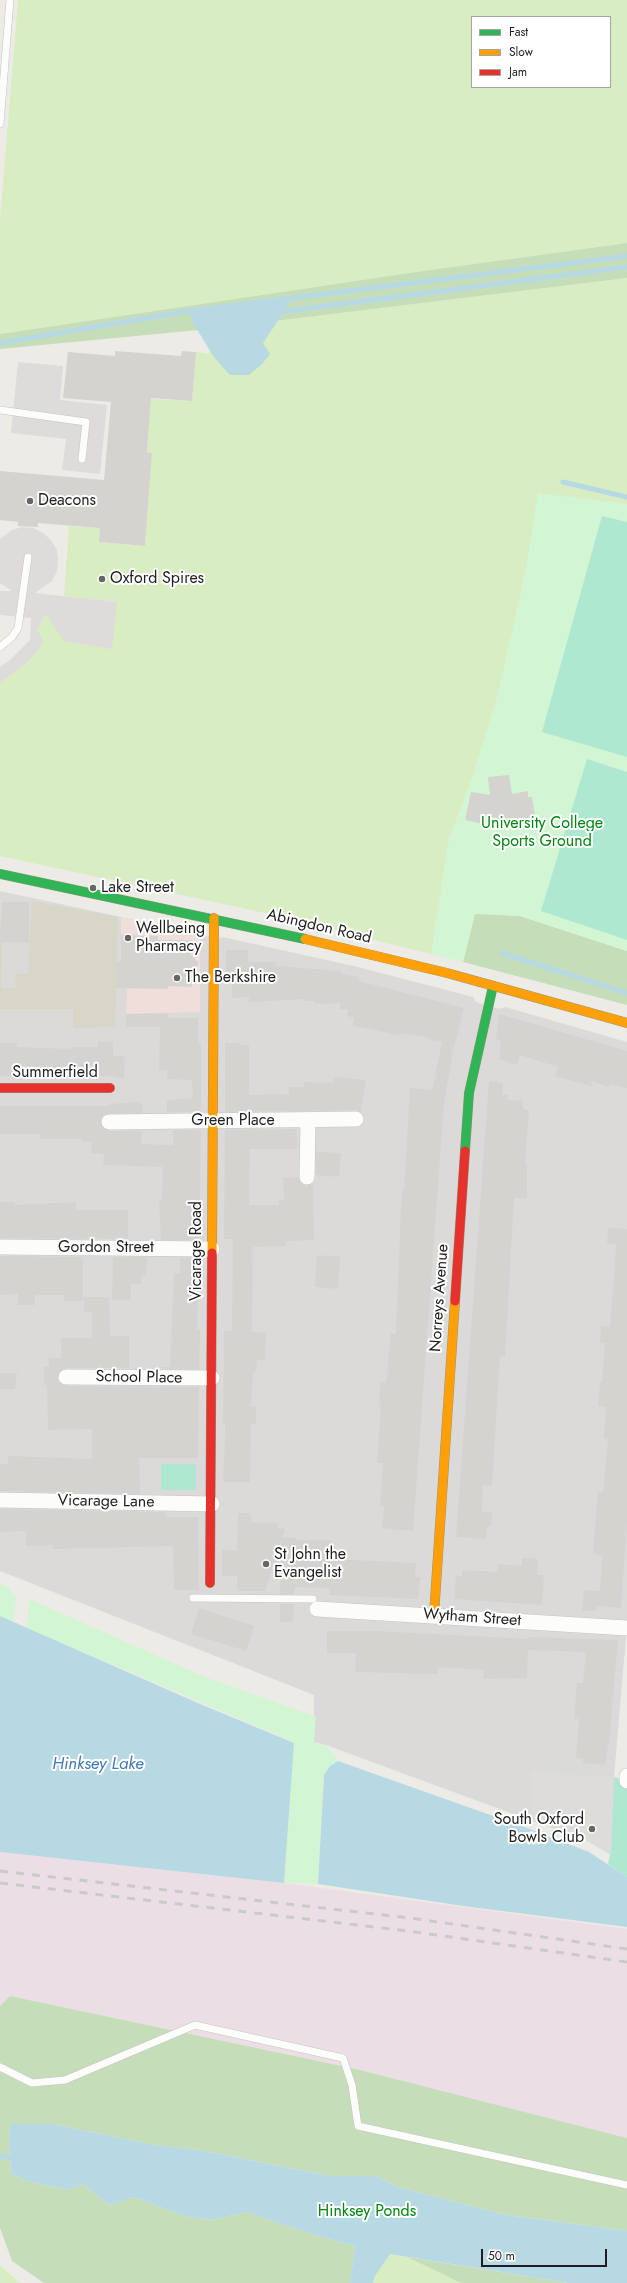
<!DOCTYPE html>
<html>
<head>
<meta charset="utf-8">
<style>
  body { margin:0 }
  #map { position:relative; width:627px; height:2283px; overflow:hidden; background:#edebe6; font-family:Jost,sans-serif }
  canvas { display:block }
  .legend { position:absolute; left:471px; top:16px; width:140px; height:72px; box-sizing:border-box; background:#fff; border:1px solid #a5a5a5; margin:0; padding:5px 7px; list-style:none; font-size:12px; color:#1e1e1e }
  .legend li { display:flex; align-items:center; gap:8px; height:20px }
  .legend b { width:20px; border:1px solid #a5a5a5 }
  .scale { position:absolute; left:481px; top:2249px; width:126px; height:18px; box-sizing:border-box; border:2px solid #1e1e1e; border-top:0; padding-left:5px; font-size:12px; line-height:14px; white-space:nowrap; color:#1e1e1e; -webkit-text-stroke:3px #fff; paint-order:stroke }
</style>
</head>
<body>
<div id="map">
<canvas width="627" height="2283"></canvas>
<ul class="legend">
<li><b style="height:5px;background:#30b455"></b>Fast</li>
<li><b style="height:5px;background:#ff9f0a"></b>Slow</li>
<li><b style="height:5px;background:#e5322d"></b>Jam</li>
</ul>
<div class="scale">50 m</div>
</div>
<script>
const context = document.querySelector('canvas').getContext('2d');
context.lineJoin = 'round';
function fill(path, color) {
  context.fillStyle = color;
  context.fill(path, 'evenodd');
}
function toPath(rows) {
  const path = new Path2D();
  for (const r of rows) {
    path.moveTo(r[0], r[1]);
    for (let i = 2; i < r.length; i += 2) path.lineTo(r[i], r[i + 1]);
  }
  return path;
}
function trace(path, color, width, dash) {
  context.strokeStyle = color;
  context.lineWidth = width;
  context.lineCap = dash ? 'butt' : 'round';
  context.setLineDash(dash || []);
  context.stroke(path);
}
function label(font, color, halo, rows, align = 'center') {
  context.font = font + ' Jost,sans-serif';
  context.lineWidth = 4;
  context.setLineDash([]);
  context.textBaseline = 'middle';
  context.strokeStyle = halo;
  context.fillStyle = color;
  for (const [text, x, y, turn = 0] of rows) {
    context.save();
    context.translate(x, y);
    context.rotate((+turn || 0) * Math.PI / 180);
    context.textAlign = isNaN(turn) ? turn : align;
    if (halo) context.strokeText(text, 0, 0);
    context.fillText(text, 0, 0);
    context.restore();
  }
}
fill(toPath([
  [0,891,121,917,198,931,200,936,227,938,354,966,473,997,476,1002,499,1009,505,1007,627,1042,627,1625,614,1777,532,1772,532,1821,326,1745,314,1742,314,1695,0,1571]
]), '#dcdad8');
fill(toPath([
  [121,917,198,931,200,935,200,1012,157,1013,157,1027,126,1027,128,958,121,958]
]), '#f0deda');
fill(toPath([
  [0,1852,284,1883,627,1929,627,2138,356,2069,10,1996,0,2006]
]), '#ebdfe5');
fill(toPath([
  [32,901,118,917,115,1027,73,1028,73,1009,0,1009,0,929,2,929,1,988,19,988,15,987,16,974,28,974]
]), '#d7d6c7');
fill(toPath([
  [18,0,627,0,627,243,416,272,0,334,0,220],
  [472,17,610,17,610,87,472,87],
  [627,278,627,504,538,494,526,570,498,695,472,779,449,839,431,954,265,913,0,856,0,683,29,661,37,630,46,614,117,602,64,596,69,526,100,528,99,542,145,546,152,453,147,452,151,399,192,401,196,352,209,354,209,329],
  [390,2254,407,2257,461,2283,373,2283,375,2276],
  [0,2265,20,2283,0,2283]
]), '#d8edc2');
fill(toPath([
  [627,243,627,278,209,329,0,349,0,334,416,272],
  [475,913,520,916,627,951,627,1005,463,962],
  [10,1996,356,2069,627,2138,627,2231,506,2215,398,2187,376,2176,330,2176,205,2151,155,2145,52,2124,10,2124,9,2145,11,2174,28,2181,67,2190,83,2184,109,2205,134,2197,185,2216,212,2220,246,2212,318,2236,355,2246,350,2283,44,2283,12,2261,0,2228,0,2006],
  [407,2257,569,2283,461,2283]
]), '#c5deb9');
fill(toPath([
  [538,493,627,504,627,951,520,916,475,914,463,962,431,954,449,839,472,779,498,695,526,570],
  [0,1584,7,1586,16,1599,13,1622,0,1616],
  [29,1599,200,1675,316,1717,314,1742,326,1745,338,1761,330,1766,324,1775,318,1884,284,1883,294,1742,27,1628]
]), '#d2f5d3');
fill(toPath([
  [602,516,627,522,627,757,542,732],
  [587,759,627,772,627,940,541,911],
  [161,1464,196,1464,196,1490,161,1490],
  [532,1771,614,1777,627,1781,627,1877,608,1864,610,1854,582,1838,532,1821]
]), '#aee8d1');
fill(toPath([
  [18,362,63,366,60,400,107,405,100,474,62,470,66,439,11,433],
  [22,527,33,528,43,533,51,540,57,550,58,560,57,571,52,581,35,593,117,602,112,649,64,641,46,614,37,630,44,642,29,661,0,683,0,667,10,660,30,640,31,618,0,615,0,591,12,591,0,583,0,539,12,530],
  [532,1771,614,1777,611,1854,582,1838,532,1821]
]), '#dddcda');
fill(toPath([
  [293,298,263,343,270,354,262,364,249,375,230,375,214,357,193,323,189,311],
  [0,1616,200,1704,294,1743,284,1883,0,1852],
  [338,1761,527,1828,589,1852,627,1877,627,1927,463,1906,318,1884,324,1775,330,1766],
  [10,2124,52,2124,155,2145,205,2151,330,2176,376,2176,398,2187,506,2215,627,2231,627,2283,569,2283,390,2254,375,2276,373,2283,350,2283,355,2246,318,2236,246,2212,212,2220,185,2216,134,2197,109,2205,83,2184,67,2190,28,2181,11,2174,9,2145]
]), '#b7d9e3');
trace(toPath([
  [279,312,627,267],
  [0,343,189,311,627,256],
  [563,482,627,497],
  [502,953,627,993],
  [0,2156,17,2159]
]), '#b7d9e3', 5);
fill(toPath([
  [115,351,181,356,182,351,196,352,192,401,151,398,147,452,152,453,145,546,99,542,100,528,38,523,38,527,18,526,18,522,0,520,0,471,104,480,111,402,63,398,68,352,115,356],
  [509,775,512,794,528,791,528,797,532,797,535,815,531,816,532,822,493,828,493,826,465,820,471,792,490,795,488,777],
  [2,902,29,902,29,943,0,942],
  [121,935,158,936,158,940,192,940,191,955,199,963,192,973,192,987,168,986,168,989,116,988,116,962,121,962],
  [226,950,248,950,248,962,276,962,276,966,341,971,341,974,359,977,359,981,464,1008,453,1052,444,1103,413,1531,382,1528,384,1506,380,1506,383,1463,377,1463,381,1407,379,1407,380,1382,386,1383,391,1333,396,1333,401,1208,402,1190,404,1190,410,1088,432,1090,442,1042,430,1040,430,1038,400,1033,399,1035,353,1026,354,1018,347,1016,348,1009,340,1009,340,1003,315,1004,315,1001,304,1001,304,999,249,1002,249,997,232,998,232,983,226,983],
  [168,1013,168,1018,198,1018,198,1043,201,1043,201,1112,167,1112,167,1100,193,1098,192,1080,167,1079,167,1070,159,1070,160,1027,126,1027,126,1014],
  [499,1014,627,1051,627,1088,610,1084,609,1087,591,1081,592,1086,555,1076,558,1067,520,1055,517,1065,499,1059,501,1040,496,1039],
  [98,1041,113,1042,113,1056,125,1056,124,1079,110,1076,0,1076,0,1043,17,1043,17,1047,70,1049,70,1047,98,1047],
  [225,1043,241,1043,241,1045,249,1045,249,1095,289,1094,289,1087,304,1087,304,1082,333,1083,333,1077,366,1080,361,1112,356,1110,225,1112],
  [489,1081,503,1083,502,1095,508,1095,507,1100,523,1101,523,1109,529,1110,525,1164,527,1164,527,1198,514,1198,505,1357,500,1356,492,1485,483,1485,482,1512,492,1513,491,1526,487,1526,486,1539,456,1537],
  [139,1102,139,1104,143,1105,142,1113,105,1114,101,1118,102,1127,109,1131,142,1131,141,1144,173,1145,173,1130,201,1130,199,1240,161,1240,159,1200,162,1200,163,1167,103,1165,104,1154,91,1153,92,1142,83,1142,83,1139,41,1139,40,1134,0,1134,0,1106,109,1106,109,1104],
  [297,1129,297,1149,250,1149,249,1205,279,1205,279,1200,284,1200,283,1178,298,1177,302,1184,306,1186,313,1184,314,1240,286,1241,286,1246,253,1247,252,1332,266,1333,265,1360,257,1360,256,1372,253,1372,251,1407,256,1407,256,1424,251,1424,250,1482,223,1482,225,1438,225,1424,223,1424,224,1331,232,1331,233,1239,224,1239,225,1130],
  [316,1152,341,1153,339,1177,316,1175],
  [0,1202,15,1202,15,1205,76,1202,76,1210,128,1210,128,1239,0,1238],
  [608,1228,627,1229,627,1523,621,1608,597,1606,596,1611,582,1611,584,1590,600,1591,602,1555,593,1554,598,1492,603,1492,608,1439,604,1439,606,1407,598,1406,600,1382,602,1382,605,1343,600,1343,601,1326,610,1327,614,1278,616,1244,607,1244],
  [317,1255,340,1257,338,1289,315,1287],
  [0,1256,83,1257,83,1301,64,1301,64,1295,35,1295,35,1305,18,1305,18,1294,0,1295],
  [113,1257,147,1257,146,1275,141,1275,141,1284,131,1284,131,1300,112,1300],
  [180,1258,199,1258,197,1330,200,1330,199,1369,162,1369,162,1367,170,1367,174,1273,180,1273],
  [84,1297,109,1297,110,1336,129,1336,129,1368,66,1368,58,1373,58,1382,66,1386,199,1387,198,1458,139,1458,140,1494,0,1491,0,1464,8,1464,8,1456,92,1459,92,1429,48,1430,47,1385,44,1385,44,1367,49,1367,49,1358,61,1358,61,1338,92,1338,92,1312,84,1312],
  [0,1373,17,1373,15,1389,0,1389],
  [0,1509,165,1512,165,1517,198,1517,199,1590,174,1590,173,1546,53,1549,53,1545,26,1546,26,1531,0,1532],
  [238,1513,251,1513,251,1522,278,1523,278,1528,285,1529,282,1537,296,1538,296,1540,331,1540,330,1559,416,1563,415,1577,420,1577,418,1599,329,1595,330,1588,295,1587,294,1594,280,1594,281,1540,265,1591,237,1591,237,1576,222,1576,222,1550,237,1551],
  [522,1558,538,1559,537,1575,544,1575,542,1605,454,1599,456,1576,462,1576,462,1570,497,1572,498,1564,522,1566],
  [280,1604,294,1604,293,1622,280,1622],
  [199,1608,254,1626,246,1651,191,1634],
  [327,1631,376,1631,528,1639,528,1643,528,1637,618,1640,610,1734,605,1765,583,1763,583,1759,576,1758,579,1719,574,1719,577,1683,583,1683,586,1652,528,1650,527,1678,483,1679,484,1670,438,1667,438,1674,355,1672,356,1653,327,1653]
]), '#d5d3cf');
const lane = toPath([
  [0,124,10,0],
  [0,410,86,422,82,459],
  [0,647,12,637,18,628,28,557],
  [193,1598,313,1599],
  [0,2067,32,2083,65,2080,195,2025,343,2058,352,2085,358,2126,627,2185]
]);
const street = toPath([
  [109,1122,356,1119],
  [307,1177,308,1121],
  [0,1247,212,1249],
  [66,1377,212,1378],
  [0,1500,212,1504],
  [317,1609,627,1628],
  [627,1781,627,1776]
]);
const fast = toPath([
  [0,874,305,939],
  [465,1151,469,1093,493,986]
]);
const slow = toPath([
  [305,939,447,973,627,1023],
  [212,1253,214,918],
  [434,1615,455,1301]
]);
const jam = toPath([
  [0,1088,110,1088],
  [455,1301,465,1151],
  [210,1583,212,1253]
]);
trace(lane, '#c5c4c2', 8);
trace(street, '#c5c4c2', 16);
trace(fast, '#95977e', 10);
trace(slow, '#95977e', 10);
trace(jam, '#95977e', 10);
trace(lane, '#fcfcfb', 7);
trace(street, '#fcfcfb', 15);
trace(fast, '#30b455', 9);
trace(slow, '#ff9f0a', 9);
trace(jam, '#e5322d', 9);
trace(toPath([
  [0,1871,410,1918,627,1949],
  [0,1883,408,1931,627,1962]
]), '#cacac9', 3, [8, 8]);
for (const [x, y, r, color] of [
  [30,501,4,"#666664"],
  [102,579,4,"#666664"],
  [93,888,4,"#666664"],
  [128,938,4,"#666664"],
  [177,978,4,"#666664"],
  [266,1564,4,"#666664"],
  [592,1829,4,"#666664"]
]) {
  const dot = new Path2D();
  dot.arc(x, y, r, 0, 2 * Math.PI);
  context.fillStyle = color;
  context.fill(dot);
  trace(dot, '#fff', 1.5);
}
label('16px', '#1e1e1e', '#fff', [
  ["Deacons",38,501],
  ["Oxford Spires",110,579],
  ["Lake Street",101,888],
  ["Wellbeing",136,929],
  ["Pharmacy",136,947],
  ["The Berkshire",185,978],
  ["St John the",274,1555],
  ["Evangelist",274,1573],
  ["South Oxford",584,1820,"right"],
  ["Bowls Club",584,1838,"right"]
], 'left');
label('16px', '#028611', '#fff', [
  ["University College",542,824],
  ["Sports Ground",542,842],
  ["Hinksey Ponds",367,2212]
]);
label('16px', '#1e1e1e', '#fff', [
  ["Abingdon Road",319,927,13],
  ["Summerfield",55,1073],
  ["Green Place",233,1121],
  ["Gordon Street",106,1248],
  ["Vicarage Road",197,1251,-90],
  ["Norreys Avenue",440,1298,-86],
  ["School Place",139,1378,1],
  ["Vicarage Lane",106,1502,1],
  ["Wytham Street",472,1618,4]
]);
label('italic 17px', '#4279b6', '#fff', [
  ["Hinksey Lake",98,1765]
]);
</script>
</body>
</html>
